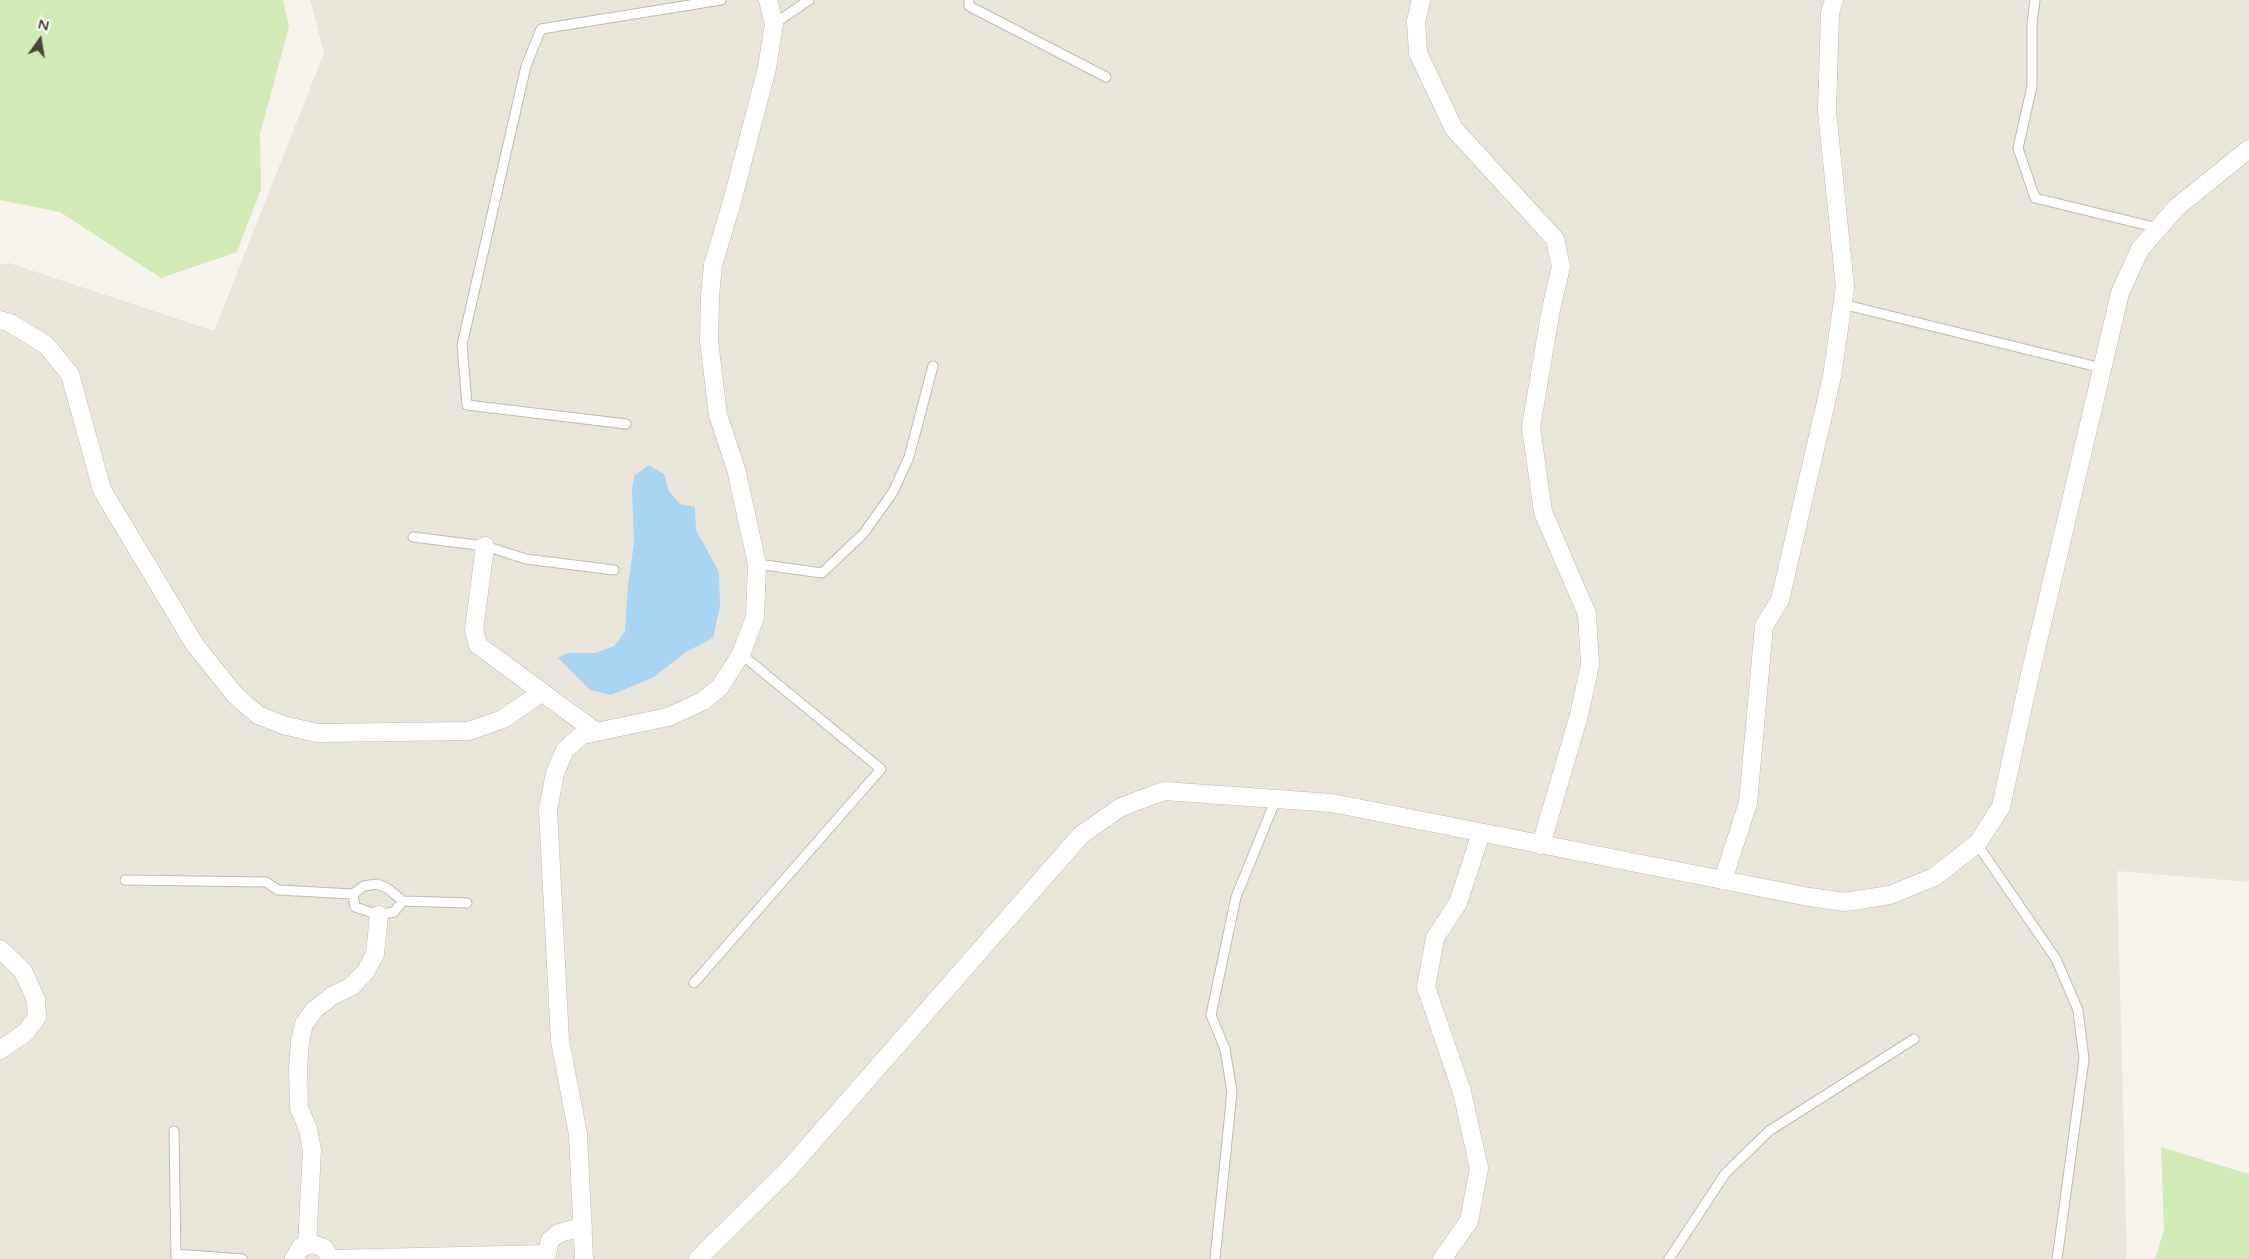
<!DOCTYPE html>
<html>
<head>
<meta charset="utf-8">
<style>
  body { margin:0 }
  #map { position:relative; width:2249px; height:1259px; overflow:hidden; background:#f6f3ec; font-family:"Varela Round",sans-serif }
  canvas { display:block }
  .north { position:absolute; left:15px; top:15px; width:50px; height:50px; -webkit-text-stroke:4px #fff; paint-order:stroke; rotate:13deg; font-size:14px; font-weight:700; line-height:20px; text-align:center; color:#4b4439 }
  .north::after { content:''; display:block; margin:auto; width:18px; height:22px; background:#4b4439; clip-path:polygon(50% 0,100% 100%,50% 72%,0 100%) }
</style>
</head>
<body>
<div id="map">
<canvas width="2249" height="1259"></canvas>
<div class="north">N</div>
</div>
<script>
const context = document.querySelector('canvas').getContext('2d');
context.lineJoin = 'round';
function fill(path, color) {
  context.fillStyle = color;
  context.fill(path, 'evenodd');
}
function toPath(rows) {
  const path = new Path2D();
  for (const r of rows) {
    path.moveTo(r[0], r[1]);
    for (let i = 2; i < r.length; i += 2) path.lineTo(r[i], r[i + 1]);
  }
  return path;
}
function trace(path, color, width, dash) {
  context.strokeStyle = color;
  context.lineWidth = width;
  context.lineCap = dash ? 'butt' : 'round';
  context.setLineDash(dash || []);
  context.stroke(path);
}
fill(toPath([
  [310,0,2249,0,2249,882,2117,871,2127,1259,0,1259,0,265,9,263,214,331,324,53]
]), '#eae5da');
fill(toPath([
  [0,0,283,0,289,27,260,134,261,189,237,252,161,278,60,212,0,200],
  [2161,1147,2249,1174,2249,1259,2155,1259,2164,1230]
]), '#d2eab5');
fill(toPath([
  [649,465,664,474,669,491,680,504,695,507,696,530,719,572,720,606,713,638,686,652,654,677,611,695,590,690,558,658,568,653,595,653,614,646,625,632,628,585,634,543,632,490,634,476]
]), '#a9d4f2');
const service = toPath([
  [969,0,969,6,1106,77],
  [2035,0,2032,23,2032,86,2018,148,2035,198,2158,228],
  [774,24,809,0],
  [1842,304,2102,368],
  [626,424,467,405,462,345,526,66,541,29,721,0],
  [413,537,485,546,526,559,614,570],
  [757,564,822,573,864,533,893,492,909,457,933,366],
  [1977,844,2056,959,2078,1010,2084,1059,2057,1259],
  [125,880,266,882,278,890,353,894,364,886,377,884,387,888,403,901,467,903],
  [353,894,355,907,379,915,394,912,403,901],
  [694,983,881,769,741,654],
  [174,1131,176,1259],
  [176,1254,242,1259],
  [1215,1259,1232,1092,1225,1049,1211,1015,1236,897,1276,799],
  [1669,1259,1725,1174,1769,1131,1914,1039]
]);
const minor = toPath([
  [1421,0,1416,21,1418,53,1454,129,1555,239,1561,267,1551,309,1531,427,1543,512,1587,614,1590,665,1579,715,1541,845],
  [0,320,10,323,46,345,70,374,102,490,195,645,235,695,258,715,283,725,317,733,469,731,503,719,542,692],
  [485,546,474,630,478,645,596,732],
  [1723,880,1748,803,1764,626,1780,600,1832,376,1845,287,1827,111,1830,13,1834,0],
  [0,949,23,971,36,1000,37,1017,26,1032,0,1050],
  [307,1245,312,1150,308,1129,299,1108,298,1068,300,1041,304,1024,314,1010,332,996,352,986,366,971,375,954,379,915],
  [294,1259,301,1247,313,1244,324,1248,331,1259],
  [331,1259,547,1254,550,1240,559,1233,583,1227],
  [584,1259,578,1134,560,1041,548,810,555,773,565,750,582,735,668,717,703,701,720,687,741,654,755,617,757,564,736,469,718,415,709,341,710,296,713,265,733,198,767,68,774,24,768,0],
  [698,1259,787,1171,1081,835,1121,807,1164,791,1332,803,1809,897,1845,902,1890,895,1934,877,1977,844,2001,807,2028,683,2120,293,2140,249,2177,207,2249,149],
  [1442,1259,1469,1221,1479,1168,1462,1092,1426,987,1435,938,1458,903,1481,833]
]);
trace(service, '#c2bbae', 11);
trace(minor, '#c2bbae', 19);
trace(service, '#fff', 9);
trace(minor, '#fff', 18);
</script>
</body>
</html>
